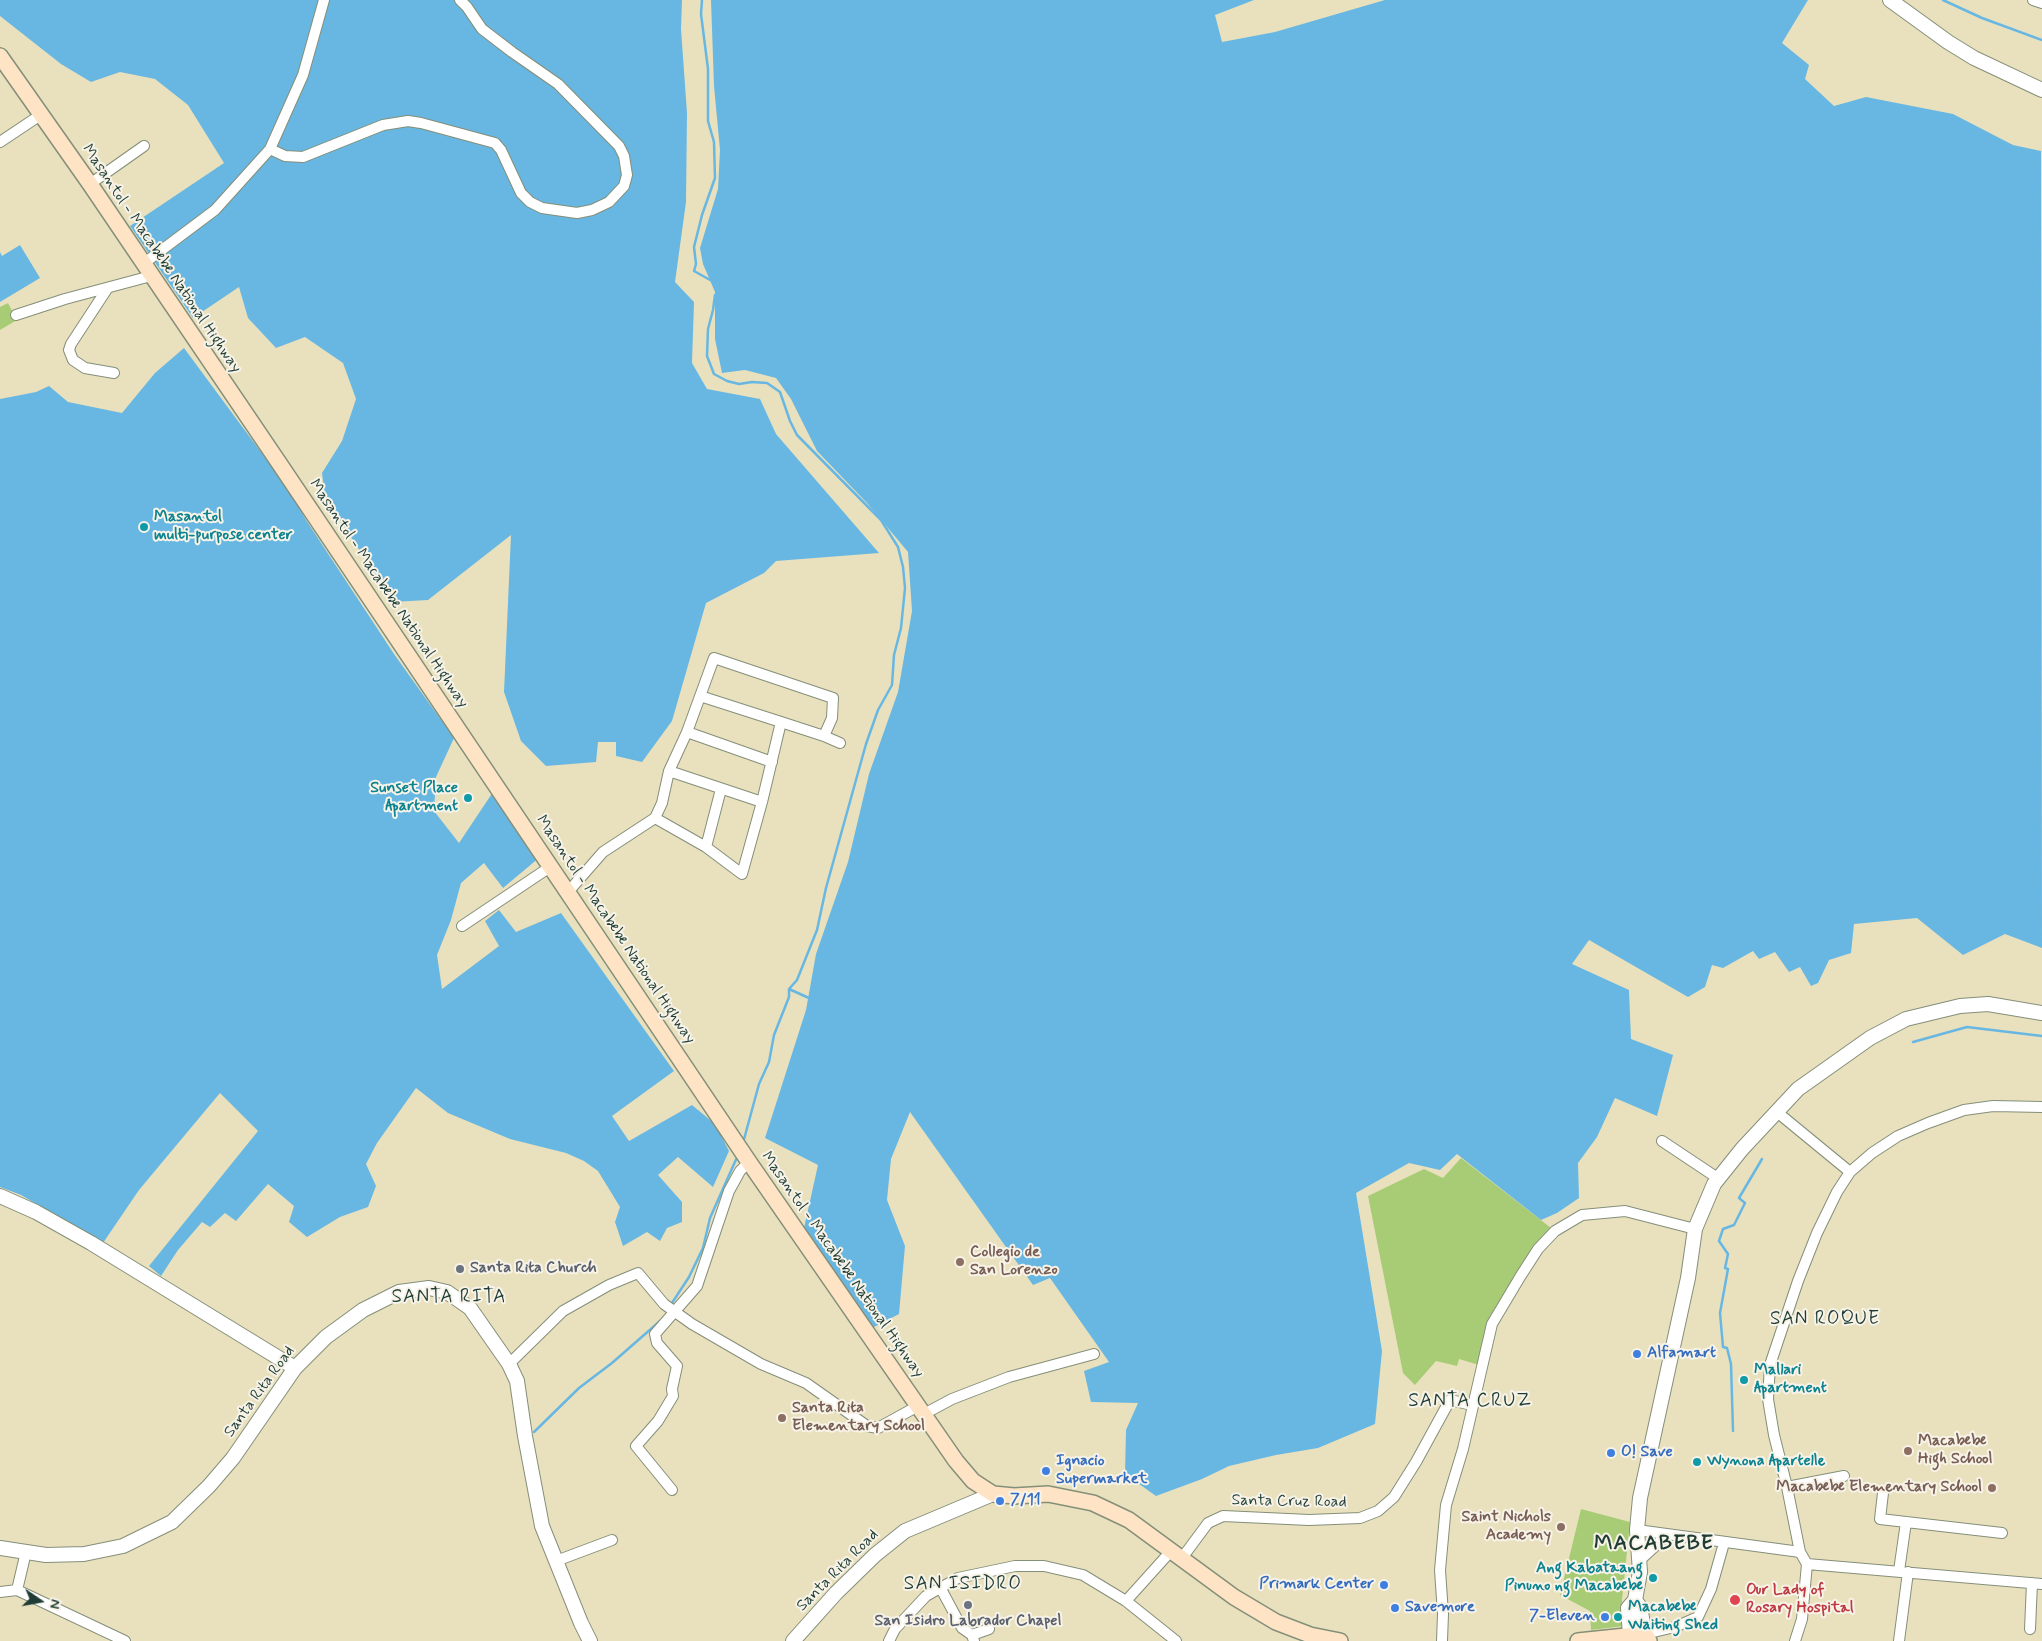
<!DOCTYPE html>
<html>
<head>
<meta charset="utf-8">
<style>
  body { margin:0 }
  #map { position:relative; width:2042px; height:1641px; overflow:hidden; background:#e9e1be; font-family:Mynerve,sans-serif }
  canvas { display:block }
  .north { position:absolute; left:15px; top:1576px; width:50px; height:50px; -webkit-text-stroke:4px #f7f3e8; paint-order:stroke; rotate:102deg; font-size:14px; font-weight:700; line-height:20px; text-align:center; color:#1f3d34 }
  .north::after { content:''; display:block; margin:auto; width:18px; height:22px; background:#1f3d34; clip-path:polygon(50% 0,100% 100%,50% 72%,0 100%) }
</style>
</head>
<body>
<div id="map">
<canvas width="2042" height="1641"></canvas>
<div class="north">N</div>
</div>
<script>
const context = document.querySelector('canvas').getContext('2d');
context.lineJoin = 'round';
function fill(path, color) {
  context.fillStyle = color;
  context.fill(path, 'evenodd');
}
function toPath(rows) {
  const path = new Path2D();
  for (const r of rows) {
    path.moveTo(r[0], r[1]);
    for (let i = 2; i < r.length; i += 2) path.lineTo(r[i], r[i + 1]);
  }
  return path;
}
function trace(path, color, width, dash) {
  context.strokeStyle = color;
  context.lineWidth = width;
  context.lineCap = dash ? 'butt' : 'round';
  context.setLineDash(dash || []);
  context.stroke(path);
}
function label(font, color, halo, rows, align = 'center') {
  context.font = font + ' Mynerve,sans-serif';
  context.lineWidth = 4;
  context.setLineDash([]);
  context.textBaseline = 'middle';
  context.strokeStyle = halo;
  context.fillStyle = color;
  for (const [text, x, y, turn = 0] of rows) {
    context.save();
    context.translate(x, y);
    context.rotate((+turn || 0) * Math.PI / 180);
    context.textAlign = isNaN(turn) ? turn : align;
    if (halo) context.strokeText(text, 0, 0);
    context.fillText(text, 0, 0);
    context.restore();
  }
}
fill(toPath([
  [8,303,17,320,0,330,0,307],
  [1461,1158,1551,1228,1525,1260,1479,1365,1459,1359,1457,1366,1436,1361,1415,1385,1403,1373,1368,1196,1424,1169,1443,1178],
  [1581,1509,1630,1522,1622,1600,1624,1626,1591,1630,1590,1611,1560,1595]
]), '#a8cc75');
fill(toPath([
  [0,0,682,0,681,29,687,113,686,202,675,282,694,302,692,363,707,389,760,399,776,434,879,553,776,561,764,573,706,603,672,721,642,762,616,756,616,742,598,742,596,762,546,766,521,741,504,692,511,535,428,600,393,602,325,497,322,473,342,441,356,399,343,363,305,337,276,348,248,318,239,287,193,318,130,226,224,163,188,105,155,79,120,72,91,82,61,64,0,16],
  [711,0,1254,0,1215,15,1222,42,1275,32,1385,0,1808,0,1782,43,1809,65,1805,79,1834,106,1866,97,1953,114,2013,145,2041,151,2042,948,2005,934,1963,955,1917,918,1854,924,1851,953,1829,960,1818,983,1811,986,1800,967,1789,972,1775,952,1759,959,1753,951,1723,968,1712,965,1705,987,1688,997,1589,940,1572,964,1629,990,1631,1039,1673,1055,1657,1116,1615,1098,1597,1137,1578,1163,1579,1198,1557,1213,1541,1220,1457,1154,1440,1170,1409,1163,1356,1193,1382,1351,1375,1424,1318,1448,1276,1455,1229,1466,1202,1479,1156,1496,1125,1474,1126,1430,1138,1403,1091,1402,1084,1371,1109,1362,1050,1278,1033,1285,910,1112,891,1159,887,1200,905,1246,899,1314,872,1328,804,1228,818,1165,765,1138,806,1010,816,954,848,862,869,774,898,692,912,611,908,552,867,503,817,451,791,399,776,378,745,370,722,373,715,339,715,292,703,264,700,248,718,189,720,150,714,86],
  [20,245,40,278,0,302,0,252,2,256],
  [184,348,289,490,306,520,394,654,454,738,436,777,434,811,459,843,493,792,540,857,503,888,484,863,461,883,451,920,437,955,442,989,499,946,485,921,499,910,516,932,561,913,674,1071,612,1116,629,1141,692,1105,715,1124,729,1151,713,1187,678,1157,658,1175,682,1202,682,1222,667,1228,660,1241,647,1232,623,1246,615,1222,620,1207,598,1171,584,1161,566,1153,510,1139,448,1113,416,1088,377,1143,366,1164,376,1186,368,1207,340,1217,307,1237,289,1222,294,1206,268,1184,236,1221,225,1213,210,1227,202,1222,178,1250,161,1276,149,1266,258,1131,220,1093,139,1190,103,1243,21,1195,0,1187,0,399,36,392,49,386,68,402,122,413,155,373]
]), '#68b7e2');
trace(toPath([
  [702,0,701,14,708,69,708,121,714,142,715,178,702,215,694,247,696,264,694,271,712,281],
  [1943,0,1982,18,2042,40],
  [715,295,713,310,708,329,707,356,714,374,727,381,739,384,752,382,767,383,780,392,790,421,797,435,881,520,898,547,903,567,905,588,901,628,894,655,892,685,878,710,866,744,826,888,817,930,797,980,789,989,789,997,774,1035,769,1062,759,1084,743,1143],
  [789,989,809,998],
  [1913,1042,1967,1027,2042,1036],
  [670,1306,689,1277,703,1248,710,1218,738,1155],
  [1733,1431,1731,1364,1727,1348,1723,1347,1720,1313,1728,1269,1725,1268,1728,1254,1719,1241,1723,1229,1734,1225,1745,1203,1739,1198,1762,1159],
  [534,1432,579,1388,612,1363,660,1321]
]), '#68b7e2', 2.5);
const minor = toPath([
  [2033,0,2042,3],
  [0,142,42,114],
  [270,149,285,156,303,157,383,125,408,121,421,123,495,143,501,150,521,193,530,202,542,208,577,213,592,210,609,202,624,186,627,175,624,156,619,146,558,84,512,52,482,29,467,7,460,0],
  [90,184,144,146],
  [143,264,215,210,270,149,303,75,324,0],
  [107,289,71,344,69,350,73,360,85,368,114,373],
  [16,315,65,299,151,276],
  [700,696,781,722],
  [687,732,772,762],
  [824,736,840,743],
  [669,771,762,802],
  [706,847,721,789],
  [568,892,603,852,655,818,662,803,669,771,687,732,714,658,833,698,832,718,824,736,781,722,762,802,742,874,706,847,655,818],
  [462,926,550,867],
  [1777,1112,1850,1172],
  [1662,1141,1719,1179],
  [509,1364,563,1311,609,1285,638,1273,664,1304,692,1324,761,1364,806,1383,867,1426,878,1428,918,1406],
  [924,1414,952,1399,1009,1377,1094,1354],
  [1787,1487,1844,1476],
  [672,1490,636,1446,658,1421,673,1396,672,1389,677,1366,657,1343,655,1334,697,1286,729,1191,740,1171,749,1162],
  [1883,1493,1880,1519,2002,1533],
  [1637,1530,1800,1552,1807,1564,2042,1584],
  [1800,1552,1787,1487,1774,1435,1768,1399,1770,1365,1798,1281,1817,1233,1837,1192,1850,1172,1872,1153,1898,1136,1928,1123,1964,1110,1993,1106,2042,1107],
  [1182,1558,1208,1523,1223,1516,1309,1520,1360,1518,1378,1511,1394,1497,1416,1462,1450,1400,1472,1405],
  [1640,1560,1667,1535],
  [556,1561,612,1540],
  [1899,1571,1906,1522],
  [940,1587,962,1628,972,1635,974,1641],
  [17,1590,26,1552],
  [0,1592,17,1590,125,1641],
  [1126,1601,1171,1551],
  [2030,1629,2032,1583],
  [1645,1634,1675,1627,1698,1617,1711,1589,1724,1543],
  [972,1635,989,1629],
  [889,1641,895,1629,926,1596,958,1578,1015,1566,1044,1566,1083,1575,1126,1601,1176,1641],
  [1442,1641,1443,1614,1440,1570,1446,1505,1463,1449,1492,1324,1520,1277,1538,1249,1555,1231,1582,1215,1625,1211,1695,1229],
  [1795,1641,1802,1619,1807,1564],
  [1899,1641,1908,1572]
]);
const tertiary = toPath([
  [1890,0,1948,42,1974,58,2042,90],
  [0,1196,36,1212,91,1243,295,1368],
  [0,1548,46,1555,84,1554,123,1546,172,1522,209,1486,233,1458,295,1368,326,1337,363,1310,399,1292,429,1288,447,1292,470,1308,509,1364,517,1381,525,1436,542,1526,581,1623,590,1641],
  [1635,1600,1640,1607,1645,1634],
  [1630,1635,1628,1608,1635,1600,1640,1572,1637,1530,1640,1498,1688,1278,1695,1229,1714,1184,1742,1149,1798,1089,1870,1038,1906,1019,1960,1006,1988,1004,2042,1013],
  [793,1641,836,1593,875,1555,905,1531,993,1494]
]);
const secondary = toPath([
  [0,56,90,184,277,460,749,1162,956,1461,973,1481,993,1494,1014,1496,1048,1494,1093,1503,1129,1520,1234,1597,1276,1622,1310,1635,1340,1641],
  [1578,1641,1645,1634,1649,1641]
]);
trace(minor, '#848f79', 12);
trace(tertiary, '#848f79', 16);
trace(secondary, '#848f79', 18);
trace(minor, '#fff', 10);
trace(tertiary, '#fff', 14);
trace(secondary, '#fee4c5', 15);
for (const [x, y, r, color] of [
  [144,527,5,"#0f9aa8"],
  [468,798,5,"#0f9aa8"],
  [960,1262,5,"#8d6e63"],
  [460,1269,5,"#6b7280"],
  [1637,1354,5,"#3f7fe0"],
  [1744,1380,5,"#0f9aa8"],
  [782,1418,5,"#8d6e63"],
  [1908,1451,5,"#8d6e63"],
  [1611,1453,5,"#3f7fe0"],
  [1697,1462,5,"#0f9aa8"],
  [1046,1471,5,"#3f7fe0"],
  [1992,1488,5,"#8d6e63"],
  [1000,1501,5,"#3f7fe0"],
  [1561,1527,5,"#8d6e63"],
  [1653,1578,5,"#0f9aa8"],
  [1384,1585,5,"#3f7fe0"],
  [1735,1600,6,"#e0444e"],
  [968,1605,5,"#6b7280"],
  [1395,1608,5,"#3f7fe0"],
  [1605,1617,5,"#3f7fe0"],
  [1618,1617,5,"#0f9aa8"]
]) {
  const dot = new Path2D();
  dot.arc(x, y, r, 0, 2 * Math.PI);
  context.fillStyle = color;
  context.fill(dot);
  trace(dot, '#f7f3e8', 2);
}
label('16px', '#1f3d34', '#f7f3e8', [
  ["Masantol - Macabebe National Highway",161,259,56],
  ["Masantol - Macabebe National Highway",388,594,56],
  ["Masantol - Macabebe National Highway",615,930,56],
  ["Masantol - Macabebe National Highway",842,1265,55],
  ["Santa Rita Road",260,1392,-54],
  ["Santa Cruz Road",1289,1502,1],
  ["Santa Rita Road",838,1571,-45]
]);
label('bold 16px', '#0d838f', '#f7f3e8', [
  ["Masantol",154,518],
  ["multi-purpose center",154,536],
  ["Sunset Place",458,789,"right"],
  ["Apartment",458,807,"right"],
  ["Mallari",1754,1371],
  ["Apartment",1754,1389],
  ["Wynona Apartelle",1707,1462],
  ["Ang Kabataang",1643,1569,"right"],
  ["Pinuno ng Macabebe",1643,1587,"right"],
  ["Macabebe",1628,1608],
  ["Waiting Shed",1628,1626]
], 'left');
label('bold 16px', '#785e54', '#f7f3e8', [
  ["Collegio de",970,1253],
  ["San Lorenzo",970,1271],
  ["Santa Rita",792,1409],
  ["Elementary School",792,1427],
  ["Macabebe",1918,1442],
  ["High School",1918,1460],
  ["Macabebe Elementary School",1982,1488,"right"],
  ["Saint Nichols",1551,1518,"right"],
  ["Academy",1551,1536,"right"]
], 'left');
label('bold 16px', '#5b616d', '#f7f3e8', [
  ["Santa Rita Church",470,1269],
  ["San Isidro Labrador Chapel",968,1622,"center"]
], 'left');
label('bold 16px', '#366cbe', '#f7f3e8', [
  ["Alfamart",1647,1354],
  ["O! Save",1621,1453],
  ["Ignacio",1056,1462],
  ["Supermarket",1056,1480],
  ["7/11",1010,1501],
  ["Primark Center",1374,1585,"right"],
  ["Savemore",1405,1608],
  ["7-Eleven",1595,1617,"right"]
], 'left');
label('bold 16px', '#be3a42', '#f7f3e8', [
  ["Our Lady of",1746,1591],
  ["Rosary Hospital",1746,1609]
], 'left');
context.letterSpacing = '1px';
label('19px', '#1f3d34', '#f7f3e8', [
  ["SANTA RITA",449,1298],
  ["SAN ROQUE",1825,1320],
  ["SANTA CRUZ",1470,1402],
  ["SAN ISIDRO",963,1585]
]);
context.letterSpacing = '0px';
context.letterSpacing = '1px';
label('bold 21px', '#1f3d34', '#f7f3e8', [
  ["MACABEBE",1654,1545]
]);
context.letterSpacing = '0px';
</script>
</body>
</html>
